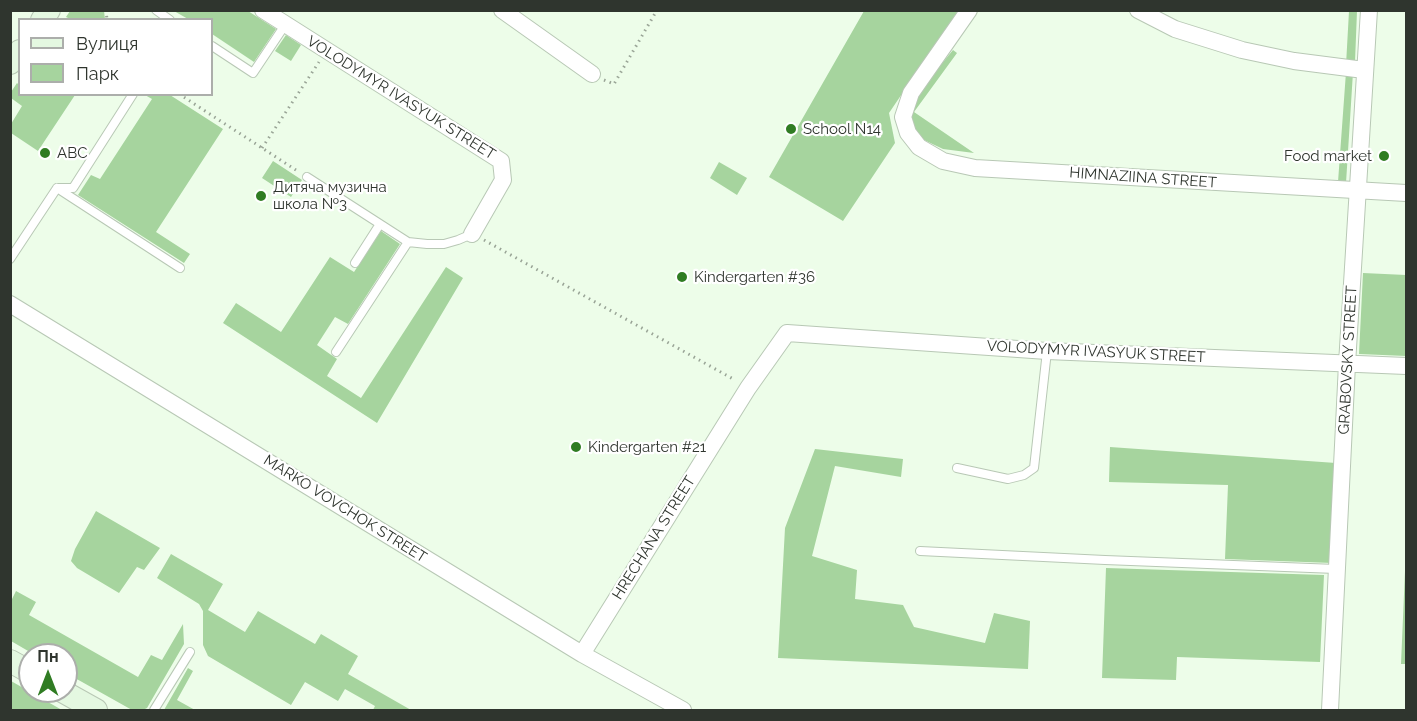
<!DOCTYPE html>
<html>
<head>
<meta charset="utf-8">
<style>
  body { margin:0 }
  #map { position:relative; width:1417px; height:721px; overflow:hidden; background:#edfde9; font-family:Raleway,sans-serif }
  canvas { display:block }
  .frame { position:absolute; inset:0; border:12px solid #2f352e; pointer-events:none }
  .legend { position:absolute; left:18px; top:18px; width:195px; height:78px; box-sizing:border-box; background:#fff; border:2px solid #acaeab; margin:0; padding:8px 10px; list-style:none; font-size:18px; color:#2f352e }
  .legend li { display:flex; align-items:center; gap:12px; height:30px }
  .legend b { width:30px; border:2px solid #acaeab }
  .north { position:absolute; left:18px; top:643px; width:60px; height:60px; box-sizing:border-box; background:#fff; border:2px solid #acaeab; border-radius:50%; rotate:0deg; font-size:16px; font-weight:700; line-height:24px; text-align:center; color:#2f352e }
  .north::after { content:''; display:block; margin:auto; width:21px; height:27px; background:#307c23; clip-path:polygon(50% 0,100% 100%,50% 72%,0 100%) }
</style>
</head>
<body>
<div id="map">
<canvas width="1417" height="721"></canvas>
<div class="frame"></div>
<ul class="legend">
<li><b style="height:8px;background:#e4f8e1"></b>Вулиця</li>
<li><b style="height:16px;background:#a6d49e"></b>Парк</li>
</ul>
<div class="north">Пн</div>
</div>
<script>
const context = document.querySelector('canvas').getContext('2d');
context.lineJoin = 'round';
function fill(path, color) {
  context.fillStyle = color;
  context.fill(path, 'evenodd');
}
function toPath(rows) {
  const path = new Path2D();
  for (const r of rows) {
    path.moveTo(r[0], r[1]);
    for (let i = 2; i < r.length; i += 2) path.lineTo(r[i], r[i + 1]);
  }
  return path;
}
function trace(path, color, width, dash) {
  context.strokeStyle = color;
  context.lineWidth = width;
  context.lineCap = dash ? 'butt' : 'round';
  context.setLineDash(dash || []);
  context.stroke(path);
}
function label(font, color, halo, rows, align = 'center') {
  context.font = font + ' Raleway,sans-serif';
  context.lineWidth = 4.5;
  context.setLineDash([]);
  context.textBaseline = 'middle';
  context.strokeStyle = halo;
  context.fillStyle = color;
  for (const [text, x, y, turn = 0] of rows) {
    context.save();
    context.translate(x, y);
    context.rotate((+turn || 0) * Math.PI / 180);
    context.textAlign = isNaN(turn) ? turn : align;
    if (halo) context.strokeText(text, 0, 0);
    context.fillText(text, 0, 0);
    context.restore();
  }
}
fill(toPath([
  [70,11,104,11,105,19,70,19,66,17],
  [174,11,248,11,276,29,254,62,212,34,212,20,188,19],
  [864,11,958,11,889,113,895,143,843,221,769,177],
  [1349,11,1357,11,1355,62,1346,65],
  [286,35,301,45,291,61,275,51],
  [953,50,957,53,914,112,974,153,943,149,924,140,913,128,910,114,916,95],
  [1346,72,1353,72,1346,183,1338,182],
  [17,83,19,85,20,94,75,95,38,151,11,133,11,124,22,106,11,98,11,92],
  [145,95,170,95,223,129,156,232,190,254,184,263,78,195,91,175,100,179,152,99],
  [273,161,302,180,291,197,262,178],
  [719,162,747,178,737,195,710,178],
  [381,231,400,244,348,324,335,317,317,345,337,359,327,376,361,398,446,267,463,278,377,423,223,323,236,303,281,332,330,257,354,272],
  [1363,273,1406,275,1406,356,1359,354],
  [1110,447,1336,463,1332,563,1225,559,1228,485,1109,482],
  [815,449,903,459,901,477,835,466,812,556,857,570,855,599,903,605,914,627,985,643,994,613,1030,621,1028,669,778,658,785,528],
  [96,511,160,548,144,570,137,567,119,593,77,568,71,561,75,549],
  [171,554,223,584,208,610,245,632,258,611,315,644,321,634,358,656,348,674,411,710,373,710,375,706,345,689,338,701,305,682,291,705,208,656,203,645,203,611,199,604,157,578],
  [1106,568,1324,575,1320,662,1177,657,1176,680,1102,678],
  [1405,571,1406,572,1406,664,1401,664],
  [16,591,36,602,29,615,138,677,151,655,162,660,183,624,184,644,147,708,143,710,132,710,66,673,66,655,35,655,11,641,11,601],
  [188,668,193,671,177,700,195,710,164,710],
  [10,681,11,681,62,710,11,710]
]), '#a6d49e');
const lane = toPath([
  [156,10,170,20],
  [212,46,253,73,285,25],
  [307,177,408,242,427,244,444,244,458,240,472,234],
  [57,188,180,268],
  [57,188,73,188,133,94],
  [10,259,57,188],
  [355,263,380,224],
  [336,352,408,242],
  [957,468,1008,479,1024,475,1034,468,1047,351],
  [920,551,1105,560,1336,569],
  [154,710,190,652]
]);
const street = toPath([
  [263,10,501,161,503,180,472,234],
  [502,10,592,74],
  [969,10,911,93,903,117,908,133,919,147,943,161,975,168,1406,193],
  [1138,10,1175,29,1242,50,1294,61,1364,70],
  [10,304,582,654,683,710],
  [582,654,748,388,787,333,1047,351,1406,366],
  [1330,710,1347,364,1369,10]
]);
const secondary = toPath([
  [42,20,49,10],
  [10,63,20,51],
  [10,661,30,672],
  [62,691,96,710]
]);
trace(lane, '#b8c8b5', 10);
trace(street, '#b8c8b5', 18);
trace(secondary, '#b8c8b5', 24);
trace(toPath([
  [106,10,107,20],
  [604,80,614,84,657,10],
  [179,94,299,172],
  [262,148,319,62],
  [484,240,735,380]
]), '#99a496', 3, [1.5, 4.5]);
trace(lane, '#fff', 8);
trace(street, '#fff', 16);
trace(secondary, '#e4f8e1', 22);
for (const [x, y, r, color] of [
  [791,129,6,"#307c23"],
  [45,153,6,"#307c23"],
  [1384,156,6,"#307c23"],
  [261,196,6,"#307c23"],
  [682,277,6,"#307c23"],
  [576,447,6,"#307c23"]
]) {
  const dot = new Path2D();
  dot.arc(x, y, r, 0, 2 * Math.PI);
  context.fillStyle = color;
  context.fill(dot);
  trace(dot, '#fff', 2);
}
label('15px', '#2f352e', '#fff', [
  ["VOLODYMYR IVASYUK STREET",401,98,32],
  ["HIMNAZIINA STREET",1143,178,4],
  ["VOLODYMYR IVASYUK STREET",1096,352,3],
  ["GRABOVSKY STREET",1348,360,-87],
  ["MARKO VOVCHOK STREET",345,509,32],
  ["HRECHANA STREET",654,538,-58]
]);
label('15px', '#2f352e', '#fff', [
  ["School N14",803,129],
  ["ABC",57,153],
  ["Food market",1372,156,"right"],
  ["Дитяча музична",273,187],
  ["школа №3",273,204],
  ["Kindergarten #36",694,277],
  ["Kindergarten #21",588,447]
], 'left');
</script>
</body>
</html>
